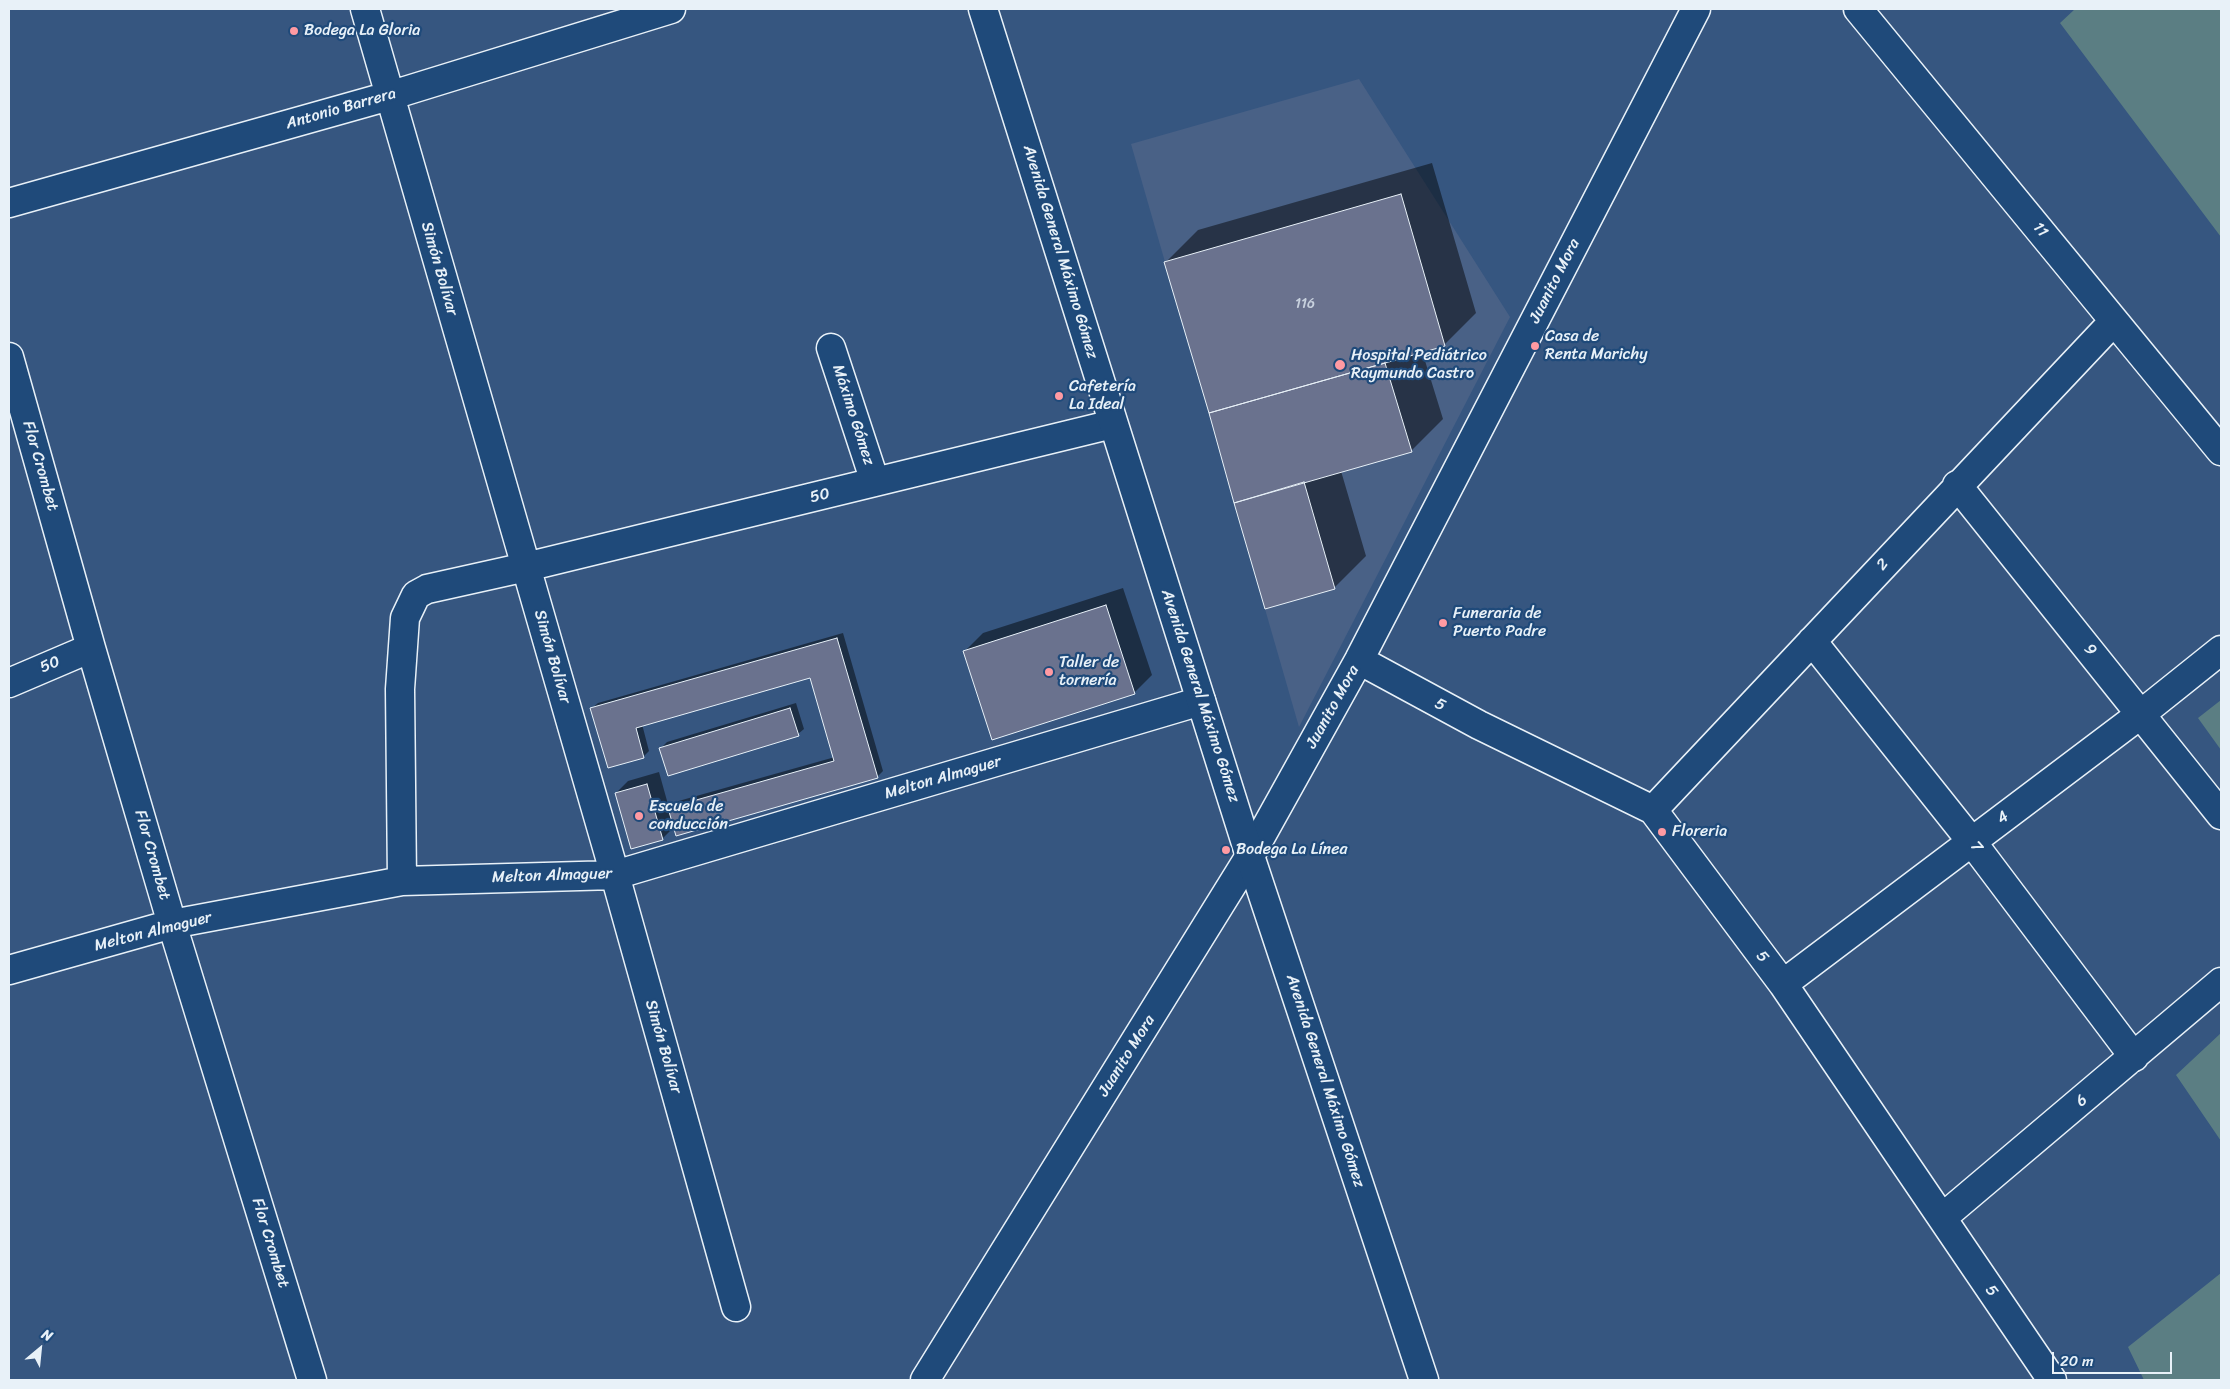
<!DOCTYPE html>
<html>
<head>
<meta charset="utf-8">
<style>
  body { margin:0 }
  #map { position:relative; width:2230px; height:1389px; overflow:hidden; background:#365680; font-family:Sriracha,sans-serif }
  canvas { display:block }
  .frame { position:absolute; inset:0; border:10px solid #e8f1f8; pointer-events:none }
  .north { position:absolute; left:15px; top:1324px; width:50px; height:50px; -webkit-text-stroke:4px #1f4a7a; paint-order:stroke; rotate:28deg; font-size:14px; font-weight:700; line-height:20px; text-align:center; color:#e8f1f8 }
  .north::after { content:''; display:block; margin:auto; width:18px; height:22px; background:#e8f1f8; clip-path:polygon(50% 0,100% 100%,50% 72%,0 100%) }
  .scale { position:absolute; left:2052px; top:1352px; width:120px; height:22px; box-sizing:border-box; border:2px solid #e8f1f8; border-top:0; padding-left:6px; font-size:15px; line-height:18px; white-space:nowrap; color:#e8f1f8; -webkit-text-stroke:4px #1f4a7a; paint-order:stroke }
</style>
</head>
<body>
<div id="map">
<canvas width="2230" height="1389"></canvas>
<div class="frame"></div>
<div class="north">N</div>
<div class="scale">20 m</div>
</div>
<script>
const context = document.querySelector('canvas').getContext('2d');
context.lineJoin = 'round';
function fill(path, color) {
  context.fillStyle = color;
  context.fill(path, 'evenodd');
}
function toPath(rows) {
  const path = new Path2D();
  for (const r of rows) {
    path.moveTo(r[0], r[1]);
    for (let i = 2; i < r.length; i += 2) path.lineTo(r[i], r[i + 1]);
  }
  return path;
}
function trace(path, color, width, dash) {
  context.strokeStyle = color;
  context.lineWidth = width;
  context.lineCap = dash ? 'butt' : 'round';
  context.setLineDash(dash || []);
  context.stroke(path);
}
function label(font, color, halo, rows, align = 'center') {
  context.font = font + ' Sriracha,sans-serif';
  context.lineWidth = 4.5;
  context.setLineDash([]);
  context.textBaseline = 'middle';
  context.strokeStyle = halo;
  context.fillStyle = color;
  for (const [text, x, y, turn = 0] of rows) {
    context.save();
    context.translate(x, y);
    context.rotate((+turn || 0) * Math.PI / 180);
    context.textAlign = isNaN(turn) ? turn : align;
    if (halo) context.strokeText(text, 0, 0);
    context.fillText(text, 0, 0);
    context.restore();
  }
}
fill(toPath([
  [1359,79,1510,317,1299,727,1131,144]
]), '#496186');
fill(toPath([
  [2075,9,2221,9,2221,237,2060,23],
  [2221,700,2221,750,2198,718],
  [2221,1033,2221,1141,2176,1075],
  [2221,1273,2221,1380,2144,1380,2128,1347]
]), '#5b7e83');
fill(toPath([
  [1432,163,1476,313,1444,345,1422,351,1443,419,1411,451,1341,471,1366,556,1334,588,1166,262,1198,230],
  [1123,588,1152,675,1134,693,965,651,983,633],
  [843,633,883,771,877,777,675,826,663,838,616,793,628,781,659,772,669,808,675,802,835,757,811,676,642,724,649,751,644,756,592,708,598,703],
  [796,703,804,729,798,734,661,748,667,742]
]), '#0007');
const building = toPath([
  [1401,194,1445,346,1209,413,1164,262,1401,194],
  [1385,363,1412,452,1234,503,1209,413,1385,363],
  [1304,482,1335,589,1265,609,1234,503,1304,482],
  [1106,605,1135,694,992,740,963,651,1106,605],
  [837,638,878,778,676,836,668,808,834,761,810,678,636,728,644,758,608,768,590,708,837,638],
  [790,708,799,736,668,776,659,748,790,708],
  [647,784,663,840,631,849,615,793,647,784]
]);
fill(building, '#6a728e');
trace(building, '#e8f1f8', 1);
const minor = toPath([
  [365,9,615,875,736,1307],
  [1858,9,2221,451],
  [9,203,389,96,671,9],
  [831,348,875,482],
  [9,357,91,648,172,924,312,1380],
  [1957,485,2221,815],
  [1812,641,1972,842,2134,1057],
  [1359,660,1479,725,1653,810,1783,984,2052,1380],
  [9,683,91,648],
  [1653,810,2114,321],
  [402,881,400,689,405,618,416,595,427,589,526,567,1113,424],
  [9,970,172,924,402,881,615,875,1201,701],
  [1783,984,2141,714,2221,650],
  [1942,1218,2221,982],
  [925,1380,1250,856,1359,660,1696,9]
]);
const major = toPath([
  [983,9,1250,856,1424,1380]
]);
trace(minor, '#e8f1f8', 31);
trace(major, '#e8f1f8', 31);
trace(minor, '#1f4a7a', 28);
trace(major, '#1f4a7a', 28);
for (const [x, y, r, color] of [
  [294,31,5,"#ff9aa2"],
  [1535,346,5,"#ff9aa2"],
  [1340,365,6,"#ff9aa2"],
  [1059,396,5,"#ff9aa2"],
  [1443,623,5,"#ff9aa2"],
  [1049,672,5,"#ff9aa2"],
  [639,816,5,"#ff9aa2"],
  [1662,832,5,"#ff9aa2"],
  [1226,850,5,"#ff9aa2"]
]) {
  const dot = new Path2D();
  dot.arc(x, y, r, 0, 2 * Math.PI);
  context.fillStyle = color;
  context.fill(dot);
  trace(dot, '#1f4a7a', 2);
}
label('14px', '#c8d1de', null, [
  ["116",1305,304]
]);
label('16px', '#e8f1f8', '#1f4a7a', [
  ["Bodega La Gloria",304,31],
  ["Casa de",1545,337],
  ["Renta Marichy",1545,355],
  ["Hospital Pediátrico",1351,356],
  ["Raymundo Castro",1351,374],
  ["Cafetería",1069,387],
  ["La Ideal",1069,405],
  ["Funeraria de",1453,614],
  ["Puerto Padre",1453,632],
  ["Taller de",1059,663],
  ["tornería",1059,681],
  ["Escuela de",649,807],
  ["conducción",649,825],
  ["Floreria",1672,832],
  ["Bodega La Línea",1236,850]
], 'left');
label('16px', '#e8f1f8', '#1f4a7a', [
  ["Antonio Barrera",341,109,-16],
  ["11",2040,230,51],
  ["Avenida General Máximo Gómez",1060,252,73],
  ["Simón Bolívar",439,269,74],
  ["Juanito Mora",1555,281,-63],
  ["Máximo Gómez",853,415,72],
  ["Flor Crombet",40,466,74],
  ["50",820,496,-14],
  ["2",1883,565,-47],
  ["9",2090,650,51],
  ["Simón Bolívar",552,657,74],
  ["50",50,665,-23],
  ["Avenida General Máximo Gómez",1200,696,72],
  ["5",1440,705,29],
  ["Juanito Mora",1333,707,-61],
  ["Melton Almaguer",943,778,-16],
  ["4",2003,818,-37],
  ["7",1976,847,53],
  ["Flor Crombet",152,855,74],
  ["Melton Almaguer",552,876,-2],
  ["Melton Almaguer",153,932,-14],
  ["5",1762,957,53],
  ["Simón Bolívar",663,1047,74],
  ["Juanito Mora",1127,1056,-58],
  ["Avenida General Máximo Gómez",1325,1081,72],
  ["6",2082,1101,-40],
  ["Flor Crombet",270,1243,73],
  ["5",1991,1291,56]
]);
</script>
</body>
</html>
